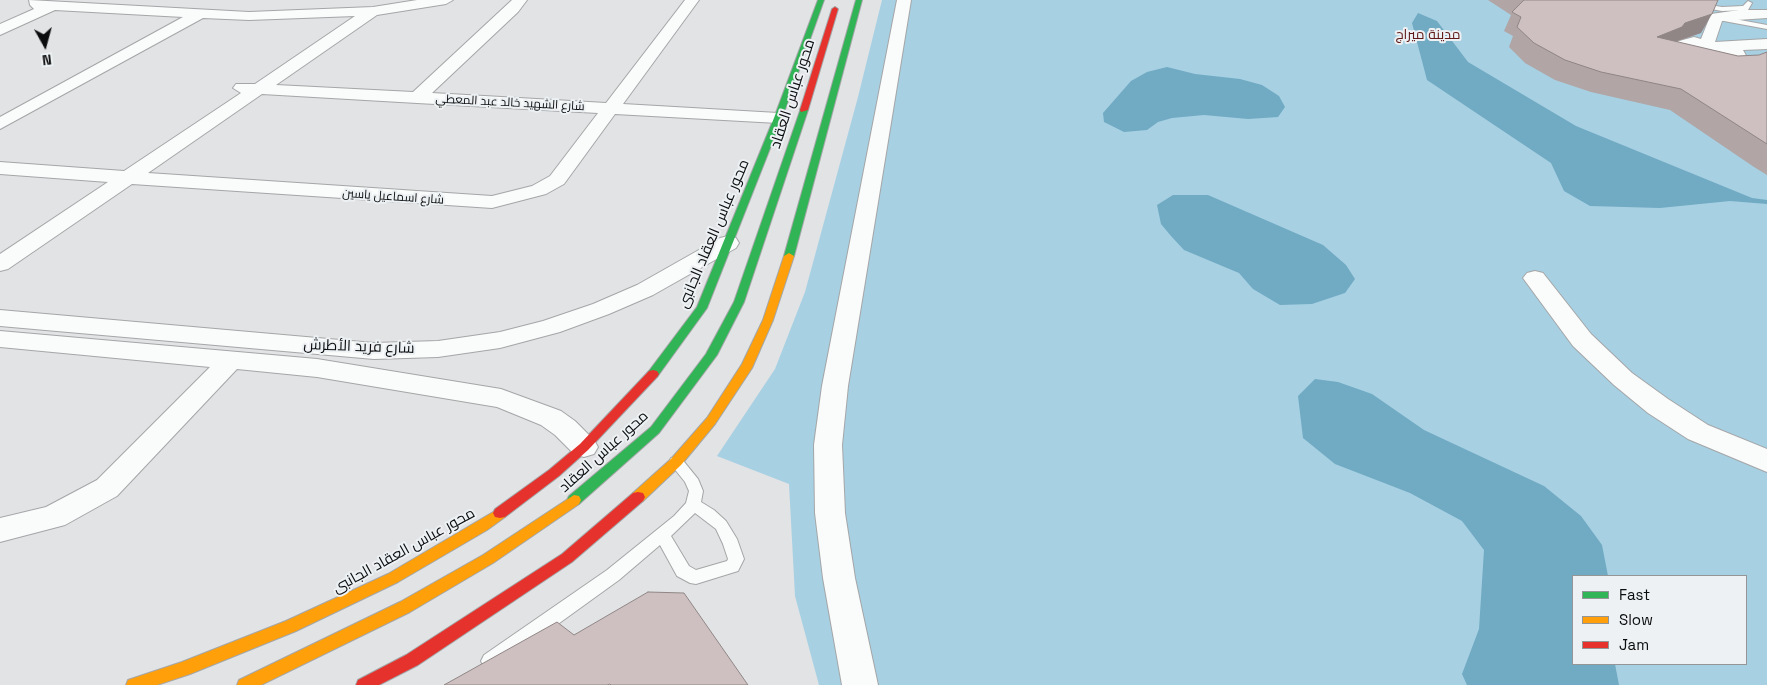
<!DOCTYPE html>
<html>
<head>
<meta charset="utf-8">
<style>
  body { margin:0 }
  #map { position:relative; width:1767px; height:685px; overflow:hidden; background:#e1e3e5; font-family:"Space Grotesk",sans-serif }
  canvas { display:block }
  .legend { position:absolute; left:1572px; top:575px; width:175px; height:90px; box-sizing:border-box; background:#edf1f3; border:1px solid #939597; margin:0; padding:6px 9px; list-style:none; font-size:15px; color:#0b0c0d }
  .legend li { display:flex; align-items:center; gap:10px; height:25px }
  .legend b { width:25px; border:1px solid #939597 }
  .north { position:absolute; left:20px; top:20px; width:50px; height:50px; -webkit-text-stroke:4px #edf1f3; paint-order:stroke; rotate:173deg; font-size:14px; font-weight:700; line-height:20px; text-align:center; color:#0b0c0d }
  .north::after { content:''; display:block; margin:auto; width:18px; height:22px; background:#0b0c0d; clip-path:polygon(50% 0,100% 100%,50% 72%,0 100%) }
</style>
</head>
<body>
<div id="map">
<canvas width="1767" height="685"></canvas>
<ul class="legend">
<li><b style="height:6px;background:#30b455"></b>Fast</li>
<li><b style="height:6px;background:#ff9f0a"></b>Slow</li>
<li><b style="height:6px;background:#e5322d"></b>Jam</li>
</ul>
<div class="north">N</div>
</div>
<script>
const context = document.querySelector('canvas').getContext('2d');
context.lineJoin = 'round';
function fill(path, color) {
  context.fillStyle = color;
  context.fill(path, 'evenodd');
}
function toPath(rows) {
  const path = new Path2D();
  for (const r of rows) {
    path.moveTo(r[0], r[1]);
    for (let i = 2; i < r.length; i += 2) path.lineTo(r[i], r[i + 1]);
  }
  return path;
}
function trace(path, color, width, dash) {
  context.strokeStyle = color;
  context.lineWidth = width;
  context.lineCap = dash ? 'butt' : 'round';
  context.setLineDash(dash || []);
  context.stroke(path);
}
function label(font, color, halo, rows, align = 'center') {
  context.font = font + ' "Space Grotesk",Cairo,sans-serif';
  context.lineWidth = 4;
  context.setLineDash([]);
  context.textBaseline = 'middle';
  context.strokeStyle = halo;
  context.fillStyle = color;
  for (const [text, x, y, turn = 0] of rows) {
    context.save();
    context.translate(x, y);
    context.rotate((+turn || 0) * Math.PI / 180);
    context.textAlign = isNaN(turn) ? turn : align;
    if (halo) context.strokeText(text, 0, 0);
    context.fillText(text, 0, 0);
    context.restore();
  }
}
fill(toPath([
  [882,0,1767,0,1767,685,819,685,795,596,789,484,717,456,775,369,805,292,858,97],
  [1573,576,1746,576,1746,664,1573,664]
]), '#a7d0e3');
fill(toPath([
  [1418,13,1437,21,1468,62,1576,126,1752,198,1767,200,1767,204,1730,201,1660,208,1590,206,1564,191,1551,163,1427,80,1412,23],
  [1167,67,1195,74,1240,79,1262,85,1279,96,1285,107,1278,117,1248,119,1204,115,1172,118,1158,122,1147,130,1124,132,1104,122,1103,113,1131,81,1147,72],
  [1173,195,1208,195,1323,245,1346,265,1355,279,1345,293,1312,304,1280,305,1253,289,1239,273,1184,250,1171,236,1161,224,1157,205],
  [1315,379,1338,382,1372,394,1424,430,1544,486,1581,516,1602,545,1608,576,1573,576,1573,664,1615,664,1619,685,1467,685,1462,674,1479,629,1484,550,1462,521,1410,493,1335,464,1303,438,1298,396]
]), '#70aac3');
const lane = toPath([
  [1661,0,1679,0,1722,7,1743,6,1748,1,1752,3,1748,10,1722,11,1661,0],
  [1713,15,1767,25,1767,29,1713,19,1713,15],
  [676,457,681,458,698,479,703,491,701,502,714,510,726,521,737,539,744,559,738,571,696,584,690,583,677,576,660,545,619,580,540,637,496,667,490,669,484,667,481,661,484,655,607,570,674,516,686,503,689,491,685,482,669,462,671,458,676,457],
  [695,513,716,529,723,544,728,559,727,561,696,570,689,566,671,536,695,513]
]);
const street = toPath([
  [29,0,249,12,373,7,417,0,453,0,446,4,377,15,276,85,413,92,512,0,527,0,518,12,432,93,606,103,685,0,699,0,623,104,778,113,784,114,787,118,784,122,778,123,615,114,564,184,546,194,492,208,132,184,8,269,0,271,0,254,108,182,0,174,0,162,124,171,241,93,233,88,236,84,255,84,355,16,249,20,203,18,0,129,0,117,183,17,55,10,0,35,0,24,34,9,30,5,29,0],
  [262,94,417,103,598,113,550,176,532,186,492,196,148,173,262,94],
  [897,0,911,0,848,386,842,445,845,513,855,578,878,685,842,685,823,578,815,513,814,445,822,386,897,0],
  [1739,10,1767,10,1767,18,1722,21,1715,42,1767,39,1767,49,1743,50,1749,61,1747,64,1722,68,1707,66,1688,59,1673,47,1679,41,1694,37,1701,39,1711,14,1739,10],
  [1692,47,1727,54,1732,57,1710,57,1692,47],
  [728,236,736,238,739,243,736,248,653,295,609,314,560,332,500,348,438,357,374,359,0,326,0,310,374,343,438,341,500,332,543,321,593,304,637,285,720,238,728,236],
  [1535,271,1543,273,1591,334,1632,373,1668,399,1708,425,1767,449,1767,472,1688,439,1648,413,1614,385,1573,346,1523,278,1527,273,1535,271],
  [0,331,317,359,501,389,561,411,575,421,594,440,598,447,594,454,584,457,574,454,555,435,541,425,497,407,317,377,237,369,117,496,65,525,0,542,0,518,46,507,97,480,210,367,0,347,0,331]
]);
const fast = toPath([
  [818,0,824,0,782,118,707,308,657,377,649,377,647,374,649,371,697,307,774,118,818,0],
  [856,0,862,0,794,256,789,259,785,258,784,256,856,0],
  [801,108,808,110,744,302,717,355,659,433,579,504,574,505,569,504,567,500,569,496,651,427,706,354,734,302,801,108]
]);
const slow = toPath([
  [789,253,794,256,773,320,752,368,715,424,681,465,643,501,638,502,633,501,631,497,633,493,671,459,707,418,742,364,763,320,784,256,789,253],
  [574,495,579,496,581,500,579,504,493,563,410,612,261,685,237,685,239,680,400,602,483,555,574,495],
  [500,508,505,509,507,513,505,517,487,530,398,582,296,631,190,674,157,685,126,685,128,680,182,662,286,621,388,574,500,508]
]);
const jam = toPath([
  [835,7,838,9,808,110,801,112,800,110,832,9,835,7],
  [653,370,657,371,659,374,657,377,588,450,559,476,505,517,500,518,495,517,493,513,495,509,549,470,580,444,649,371,653,370],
  [638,492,643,493,645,497,643,501,572,562,418,665,379,685,356,685,358,680,406,655,562,554,633,493,638,492]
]);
trace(lane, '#a4a6a7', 2);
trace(street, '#a4a6a7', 2);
trace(fast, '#a4a6a7', 2);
trace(slow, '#a4a6a7', 2);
trace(jam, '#a4a6a7', 2);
fill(lane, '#fafbfb');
fill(street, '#fafbfb');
fill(fast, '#30b455');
fill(slow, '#ff9f0a');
fill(jam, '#e5322d');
fill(toPath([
  [1488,0,1718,0,1701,33,1676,42,1738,56,1759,55,1767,52,1767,175,1754,167,1670,110,1591,92,1555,80,1525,63,1509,47,1513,36,1504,31,1511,15]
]), '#b1a5a5');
fill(toPath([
  [1712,14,1701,33,1674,42,1657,37,1685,23]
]), '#908686');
const building = toPath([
  [1524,0,1718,0,1712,14,1685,23,1682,27,1657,37,1738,56,1759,55,1767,52,1767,144,1681,89,1601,72,1565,60,1534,43,1517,27,1521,17,1512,12,1524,0],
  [648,592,684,593,748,685,611,685,610,684,607,685,444,685,557,622,574,635,648,592]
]);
fill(building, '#cec0c0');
trace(building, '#908686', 1);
label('12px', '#0b0c0d', '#edf1f3', [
  ["شارع الشهيد خالد عبد المعطي",510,103,3],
  ["شارع اسماعيل ياسين",393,197,4]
]);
label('14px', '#5f1a18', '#edf1f3', [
  ["مدينة ميراج",1428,35]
]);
label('15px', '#0b0c0d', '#edf1f3', [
  ["محور عباس العقاد",793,94,-72],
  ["محور عباس العقاد الجانبى",714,234,-67],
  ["شارع فريد الأطرش",359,347,2],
  ["محور عباس العقاد",604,452,-42],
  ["محور عباس العقاد الجانبى",404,551,-29]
]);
</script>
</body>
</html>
